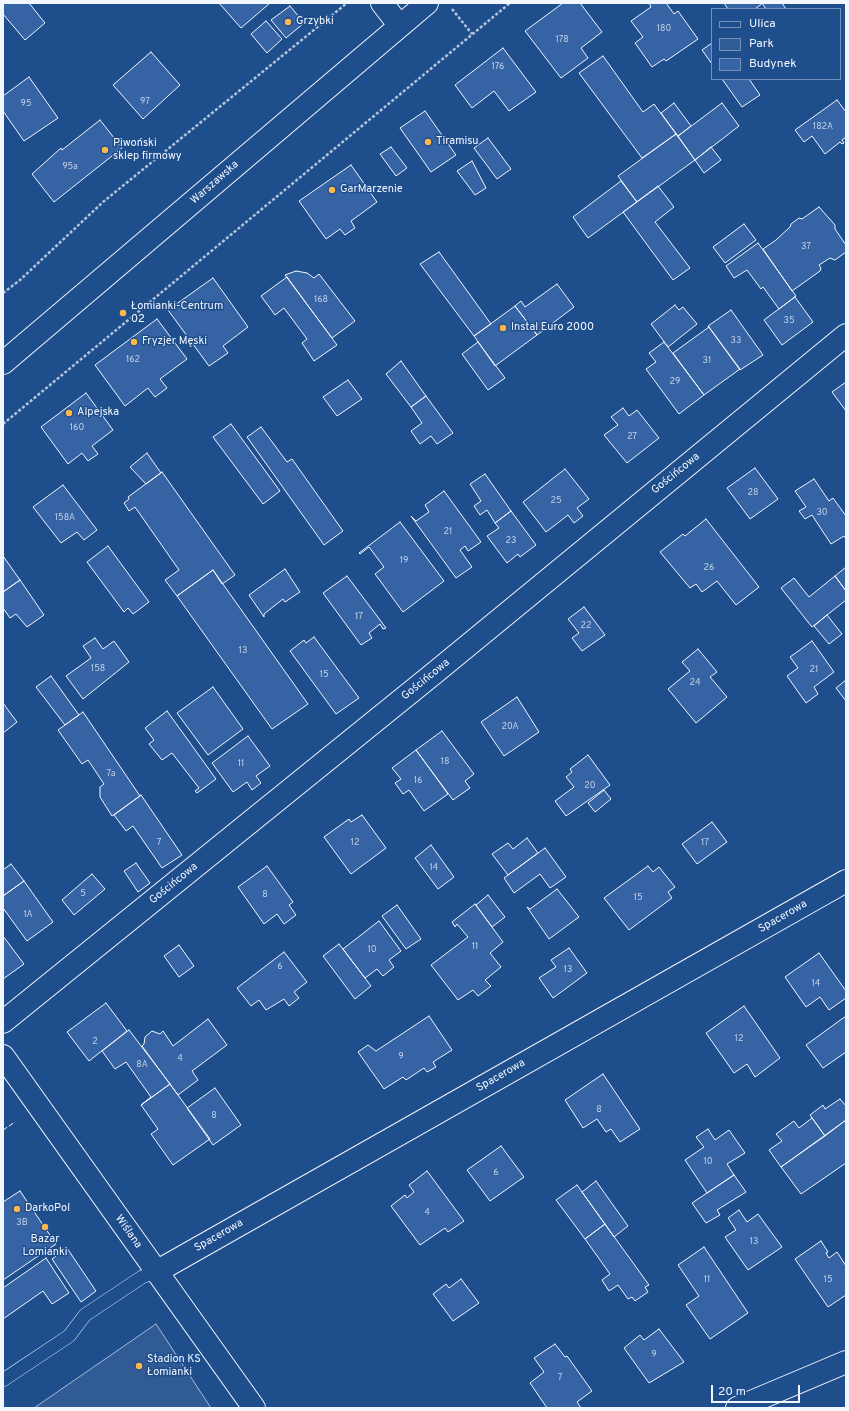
<!DOCTYPE html>
<html>
<head>
<meta charset="utf-8">
<style>
  body { margin:0 }
  #map { position:relative; width:849px; height:1411px; overflow:hidden; background:#1f4e8c; font-family:Overpass,sans-serif }
  canvas { display:block }
  .frame { position:absolute; inset:0; border:4px solid #f2f6ff; pointer-events:none }
  .legend { position:absolute; left:711px; top:8px; width:130px; height:72px; box-sizing:border-box; background:#1f4e8c; border:1px solid #7391ba; margin:0; padding:5px 7px; list-style:none; font-size:12px; color:#f2f6ff }
  .legend li { display:flex; align-items:center; gap:8px; height:20px }
  .legend b { width:20px; border:1px solid #7391ba }
  .scale { position:absolute; left:711px; top:1385px; width:89px; height:18px; box-sizing:border-box; border:2px solid #f2f6ff; border-top:0; padding-left:5px; font-size:12px; line-height:14px; white-space:nowrap; color:#f2f6ff; -webkit-text-stroke:3px #1f4e8c; paint-order:stroke }
</style>
</head>
<body>
<div id="map">
<canvas width="849" height="1411"></canvas>
<div class="frame"></div>
<ul class="legend">
<li><b style="height:5px;background:#1f4e8c"></b>Ulica</li>
<li><b style="height:11px;background:#305b95"></b>Park</li>
<li><b style="height:11px;background:#3563a3"></b>Budynek</li>
</ul>
<div class="scale">20 m</div>
</div>
<script>
const context = document.querySelector('canvas').getContext('2d');
context.lineJoin = 'round';
function fill(path, color) {
  context.fillStyle = color;
  context.fill(path, 'evenodd');
}
function toPath(rows) {
  const path = new Path2D();
  for (const r of rows) {
    path.moveTo(r[0], r[1]);
    for (let i = 2; i < r.length; i += 2) path.lineTo(r[i], r[i + 1]);
  }
  return path;
}
function trace(path, color, width, dash) {
  context.strokeStyle = color;
  context.lineWidth = width;
  context.lineCap = dash ? 'butt' : 'round';
  context.setLineDash(dash || []);
  context.stroke(path);
}
function label(font, color, halo, rows, align = 'center') {
  context.font = font + ' Overpass,sans-serif';
  context.lineWidth = 3;
  context.setLineDash([]);
  context.textBaseline = 'middle';
  context.strokeStyle = halo;
  context.fillStyle = color;
  for (const [text, x, y, turn = 0] of rows) {
    context.save();
    context.translate(x, y);
    context.rotate((+turn || 0) * Math.PI / 180);
    context.textAlign = isNaN(turn) ? turn : align;
    if (halo) context.strokeText(text, 0, 0);
    context.fillText(text, 0, 0);
    context.restore();
  }
}
const green = toPath([
  [156,1324,211,1408,34,1408,156,1324]
]);
fill(green, '#305b95');
trace(green, '#a8bbd7', 1);
const building = toPath([
  [3,3,29,3,45,23,25,40,3,14,3,3],
  [219,3,270,3,241,28,219,3],
  [563,3,580,3,602,32,581,48,588,58,561,78,525,31,563,3],
  [649,3,666,3,674,14,678,11,698,39,666,61,664,59,652,67,635,43,643,37,631,21,651,7,649,3],
  [724,3,763,3,755,9,728,9,724,3],
  [762,3,782,3,786,9,766,9,762,3],
  [290,6,304,23,286,38,271,20,290,6],
  [266,21,282,39,267,53,251,34,266,21],
  [712,43,712,64,702,50,712,43],
  [503,48,536,92,509,111,494,91,472,108,455,85,503,48],
  [151,52,180,85,143,119,113,85,151,52],
  [603,56,643,112,654,104,676,134,642,158,579,73,603,56],
  [29,77,58,118,24,141,3,111,3,96,29,77],
  [722,79,749,79,760,95,742,107,722,79],
  [837,100,846,112,846,137,842,140,844,143,842,144,840,142,825,154,812,136,804,142,795,130,837,100],
  [674,103,691,126,678,136,661,113,674,103],
  [722,103,739,126,695,160,678,136,722,103],
  [425,111,456,155,431,172,400,128,425,111],
  [100,120,122,148,54,202,32,174,61,148,62,150,100,120],
  [676,134,695,160,637,202,618,176,676,134],
  [488,138,511,169,497,179,474,148,488,138],
  [391,147,407,168,396,176,380,154,391,147],
  [711,147,721,160,704,173,695,160,711,147],
  [472,161,486,188,475,195,457,171,472,161],
  [351,165,377,202,351,221,355,228,345,235,340,229,326,239,299,201,351,165],
  [621,181,637,202,588,238,573,217,621,181],
  [658,186,674,207,655,222,690,268,673,280,623,212,658,186],
  [819,207,835,225,835,229,846,245,846,252,835,260,830,258,819,265,821,268,820,271,792,291,763,249,776,240,790,227,791,224,799,218,802,219,819,207],
  [744,224,756,240,725,263,713,247,744,224],
  [758,243,796,296,779,309,763,287,761,289,747,270,734,278,726,266,758,243],
  [439,252,491,324,474,336,420,264,439,252],
  [296,271,307,273,314,278,319,274,355,321,332,338,285,275,296,271],
  [287,277,337,345,314,361,302,343,307,339,284,308,275,315,261,296,287,277],
  [213,278,248,327,223,346,228,353,209,366,168,310,213,278],
  [557,284,574,307,537,335,515,306,521,301,525,307,557,284],
  [795,297,813,322,782,345,764,320,795,297],
  [675,305,679,310,683,307,697,324,668,347,651,324,675,305],
  [515,306,537,335,495,366,474,336,515,306],
  [731,310,763,355,740,370,708,326,731,310],
  [157,319,187,359,160,379,167,388,155,397,148,388,125,406,95,365,157,319],
  [709,327,740,369,704,395,673,353,709,327],
  [478,342,505,378,488,390,462,354,478,342],
  [664,342,704,395,679,414,646,369,656,362,649,353,664,342],
  [401,361,426,396,411,407,386,374,401,361],
  [348,380,362,399,337,416,323,397,348,380],
  [846,382,846,411,832,392,846,382],
  [86,393,113,430,92,446,98,454,88,461,82,453,68,464,41,427,86,393],
  [426,396,453,433,437,444,431,436,420,444,411,431,422,423,411,407,426,396],
  [623,408,629,416,637,410,659,438,627,463,604,435,618,425,611,417,623,408],
  [231,424,280,491,263,504,213,437,231,424],
  [261,427,287,462,292,459,343,531,324,545,247,437,261,427],
  [147,453,161,473,146,484,130,467,147,453],
  [755,468,778,499,750,519,727,488,755,468],
  [565,469,589,499,577,508,583,516,574,523,568,515,546,532,523,502,565,469],
  [162,472,235,575,222,584,213,570,177,596,165,580,179,570,135,507,129,511,124,503,129,499,128,497,162,472],
  [485,474,511,511,495,523,487,510,480,515,474,506,481,501,470,484,485,474],
  [814,479,829,501,833,498,846,516,846,539,844,536,831,544,812,515,805,519,799,511,806,507,795,491,814,479],
  [63,485,97,530,84,540,77,532,61,543,33,507,63,485],
  [444,491,481,542,468,551,465,546,460,550,472,567,456,578,411,516,416,521,429,512,425,505,444,491],
  [511,511,536,545,520,557,518,554,507,563,487,536,499,528,495,523,511,511],
  [706,519,759,587,736,605,717,581,702,592,696,584,690,588,660,552,683,534,685,536,706,519],
  [400,522,444,581,403,612,375,574,384,567,369,547,360,554,359,553,400,522],
  [108,546,149,602,133,614,128,608,124,612,87,562,108,546],
  [3,556,20,580,3,592,3,556],
  [846,567,846,591,835,576,846,567],
  [285,569,300,592,285,602,283,599,264,614,264,617,249,595,285,569],
  [213,570,308,704,272,729,177,596,213,570],
  [347,576,386,628,383,629,380,624,369,633,372,638,361,645,323,593,347,576],
  [835,576,846,591,846,600,812,627,781,588,794,578,809,597,835,576],
  [20,580,44,615,27,627,16,614,10,618,3,608,3,592,20,580],
  [584,607,605,635,582,651,572,638,579,633,568,619,584,607],
  [827,615,842,634,829,644,814,626,827,615],
  [314,637,359,698,336,714,290,651,304,640,306,643,314,637],
  [95,638,103,649,114,641,129,662,83,699,66,676,91,658,83,646,95,638],
  [812,641,834,672,814,687,818,694,806,703,787,676,798,668,790,657,812,641],
  [698,649,717,672,710,677,727,697,696,723,668,689,690,671,682,662,698,649],
  [51,676,79,715,65,725,36,687,51,676],
  [846,680,846,701,836,688,846,680],
  [213,687,243,729,208,755,177,713,213,687],
  [517,697,539,732,504,756,481,722,517,697],
  [3,703,17,722,3,733,3,703],
  [167,711,216,779,197,793,195,791,199,788,172,753,162,760,149,744,154,740,145,728,167,711],
  [83,712,140,796,112,816,100,797,100,787,104,784,88,760,82,764,58,730,83,712],
  [442,731,474,774,465,781,470,788,453,800,416,750,442,731],
  [248,736,270,766,256,776,261,783,252,790,247,782,233,792,212,763,248,736],
  [416,750,448,794,424,811,409,790,403,794,395,783,401,779,392,768,416,750],
  [588,755,610,785,566,816,555,801,574,787,566,777,572,772,570,769,588,755],
  [604,790,611,799,595,812,588,803,604,790],
  [141,795,182,855,162,868,133,826,126,831,114,815,141,795],
  [362,815,386,848,351,874,324,837,349,819,351,822,362,815],
  [712,822,727,842,697,864,682,844,712,822],
  [527,838,538,853,508,875,492,854,508,843,513,849,527,838],
  [431,845,454,877,438,889,415,858,431,845],
  [545,848,566,877,550,888,540,874,514,893,504,878,545,848],
  [136,863,150,883,138,892,124,871,136,863],
  [11,864,24,881,3,896,3,870,11,864],
  [267,866,293,902,289,905,296,915,284,924,277,914,264,924,238,887,267,866],
  [648,866,653,872,659,867,675,887,668,892,672,898,629,930,604,898,648,866],
  [92,874,105,889,74,915,62,900,92,874],
  [24,881,53,922,27,941,3,908,3,896,24,881],
  [557,889,579,917,549,939,527,907,530,909,557,889],
  [488,895,505,917,492,927,476,905,488,895],
  [475,904,503,942,490,953,501,967,485,980,491,986,478,996,473,990,458,1000,431,965,468,937,457,924,455,927,452,922,475,904],
  [397,905,421,939,406,949,382,916,397,905],
  [379,921,401,951,389,960,394,967,383,976,377,969,365,978,343,949,379,921],
  [3,936,24,964,3,979,3,936],
  [339,944,371,986,355,999,323,956,339,944],
  [179,945,194,966,179,977,164,956,179,945],
  [569,948,587,973,553,998,539,978,556,967,551,960,569,948],
  [284,952,307,982,294,992,299,998,289,1006,284,999,266,1010,259,1000,251,1006,237,988,284,952],
  [819,953,846,991,846,998,829,1010,820,997,806,1007,785,977,819,953],
  [106,1003,127,1031,89,1061,67,1032,106,1003],
  [744,1006,780,1058,755,1077,747,1064,734,1073,706,1033,744,1006],
  [429,1016,452,1050,433,1062,436,1067,427,1072,424,1068,406,1080,403,1077,384,1089,358,1052,368,1045,376,1051,429,1016],
  [846,1016,846,1052,823,1068,806,1045,846,1016],
  [208,1019,227,1045,192,1071,198,1080,178,1095,142,1046,144,1044,145,1037,152,1031,160,1034,163,1031,173,1046,208,1019],
  [129,1030,170,1084,141,1105,151,1097,126,1062,115,1069,102,1051,129,1030],
  [603,1074,640,1129,620,1142,611,1129,606,1132,597,1119,583,1128,565,1100,603,1074],
  [170,1084,210,1139,173,1165,151,1134,158,1129,141,1105,170,1084],
  [215,1088,241,1125,213,1145,187,1108,215,1088],
  [840,1099,846,1106,846,1120,825,1136,810,1115,823,1105,825,1109,840,1099],
  [812,1118,825,1136,781,1167,769,1150,782,1141,776,1134,794,1121,799,1128,812,1118],
  [846,1120,846,1163,801,1194,781,1167,846,1120],
  [708,1129,715,1140,729,1130,745,1153,727,1164,734,1175,707,1193,685,1160,704,1147,696,1137,708,1129],
  [501,1146,524,1177,490,1201,467,1170,501,1146],
  [427,1171,464,1221,448,1232,445,1228,420,1245,391,1206,405,1195,407,1198,414,1192,409,1185,427,1171],
  [734,1175,746,1192,717,1210,720,1215,706,1223,692,1203,734,1175],
  [596,1181,628,1226,614,1237,582,1192,596,1181],
  [577,1185,605,1224,585,1239,556,1200,577,1185],
  [20,1191,56,1244,3,1280,3,1202,20,1191],
  [739,1210,747,1222,758,1214,782,1247,748,1270,725,1237,736,1230,728,1218,739,1210],
  [605,1224,649,1285,645,1287,648,1292,635,1301,632,1297,628,1299,618,1285,609,1291,602,1280,610,1274,585,1239,605,1224],
  [821,1241,828,1252,826,1253,829,1258,837,1252,846,1266,846,1295,828,1307,795,1259,821,1241],
  [704,1247,748,1313,710,1339,686,1305,699,1296,678,1265,704,1247],
  [67,1248,96,1291,81,1302,52,1259,67,1248],
  [46,1258,69,1293,52,1304,43,1291,3,1319,3,1288,46,1258],
  [461,1279,479,1303,453,1321,433,1294,446,1284,449,1288,461,1279],
  [659,1329,684,1362,649,1383,624,1348,640,1335,644,1340,659,1329],
  [555,1344,565,1357,567,1356,592,1391,577,1402,581,1408,547,1408,530,1383,544,1372,534,1358,555,1344]
]);
fill(building, '#3563a3');
trace(building, '#f2f6ff', 1);
const service = toPath([
  [3,1380,69,1336,85,1315,142,1277,156,1272]
]);
const minor = toPath([
  [382,3,399,25],
  [3,1022,432,675,846,335],
  [156,1272,846,881]
]);
const tertiary = toPath([
  [3,363,427,3],
  [3,1056,254,1408],
  [737,1408,846,1362]
]);
trace(service, '#f2f6ff', 14);
trace(minor, '#f2f6ff', 24);
trace(tertiary, '#f2f6ff', 24);
trace(toPath([
  [452,9,472,34],
  [3,293,20,280,103,202,347,3],
  [3,424,510,3]
]), '#b3c4dc', 2.5, [3, 2]);
trace(service, '#1f4e8c', 13);
trace(minor, '#1f4e8c', 22);
trace(tertiary, '#1f4e8c', 22);
trace(toPath([
  [3,1130,15,1122]
]), '#f2f6ff', 1, [5, 2]);
for (const [x, y, r, color] of [
  [288,22,4,"#ffb74d"],
  [428,142,4,"#ffb74d"],
  [105,150,4,"#ffb74d"],
  [332,190,4,"#ffb74d"],
  [123,313,4,"#ffb74d"],
  [503,328,4,"#ffb74d"],
  [134,342,4,"#ffb74d"],
  [69,413,4,"#ffb74d"],
  [17,1209,4,"#ffb74d"],
  [45,1227,4,"#ffb74d"],
  [139,1366,4,"#ffb74d"]
]) {
  const dot = new Path2D();
  dot.arc(x, y, r, 0, 2 * Math.PI);
  context.fillStyle = color;
  context.fill(dot);
  trace(dot, '#1f4e8c', 1.5);
}
label('9px', '#c3d1e8', null, [
  ["180",664,29],
  ["178",562,40],
  ["176",498,67],
  ["97",145,102],
  ["95",26,104],
  ["182A",823,127],
  ["95a",70,167],
  ["37",806,247],
  ["168",321,300],
  ["35",789,321],
  ["33",736,341],
  ["162",133,360],
  ["31",707,361],
  ["29",675,382],
  ["160",77,428],
  ["27",632,437],
  ["28",753,493],
  ["25",556,501],
  ["30",822,513],
  ["158A",65,518],
  ["21",448,532],
  ["23",511,541],
  ["19",404,561],
  ["26",709,568],
  ["17",359,617],
  ["22",586,626],
  ["13",243,651],
  ["158",98,669],
  ["21",814,670],
  ["15",324,675],
  ["24",695,683],
  ["20A",510,727],
  ["18",445,762],
  ["11",241,764],
  ["7a",111,774],
  ["16",418,781],
  ["20",590,786],
  ["7",159,843],
  ["12",355,843],
  ["17",705,843],
  ["14",434,868],
  ["5",83,894],
  ["8",265,895],
  ["15",638,898],
  ["1A",28,915],
  ["11",475,947],
  ["10",372,950],
  ["6",280,967],
  ["13",568,970],
  ["14",816,984],
  ["12",739,1039],
  ["2",95,1042],
  ["9",401,1057],
  ["4",180,1059],
  ["8A",142,1065],
  ["8",599,1110],
  ["8",214,1116],
  ["10",708,1162],
  ["6",496,1173],
  ["4",427,1213],
  ["3B",22,1223],
  ["13",754,1242],
  ["11",707,1280],
  ["15",828,1280],
  ["9",654,1355],
  ["7",560,1378]
]);
label('11px', '#f2f6ff', '#1f4e8c', [
  ["Grzybki",296,22],
  ["Tiramisu",436,142],
  ["Piwoński",113,144],
  ["sklep firmowy",113,157],
  ["GarMarzenie",340,190],
  ["Łomianki-Centrum",131,307],
  ["02",131,320],
  ["Instal Euro 2000",511,328],
  ["Fryzjer Męski",142,342],
  ["Alpejska",77,413],
  ["DarkoPol",25,1209],
  ["Bazar",45,1240,"center"],
  ["Lomianki",45,1253,"center"],
  ["Stadion KS",147,1360],
  ["Łomianki",147,1373]
], 'left');
label('11px', '#f2f6ff', '#1f4e8c', [
  ["Warszawska",215,183,-41],
  ["Gościńcowa",676,474,-39],
  ["Gościńcowa",426,680,-39],
  ["Gościńcowa",174,884,-39],
  ["Spacerowa",783,917,-30],
  ["Spacerowa",501,1076,-30],
  ["Wiślana",128,1232,55],
  ["Spacerowa",219,1236,-30]
]);
</script>
</body>
</html>
